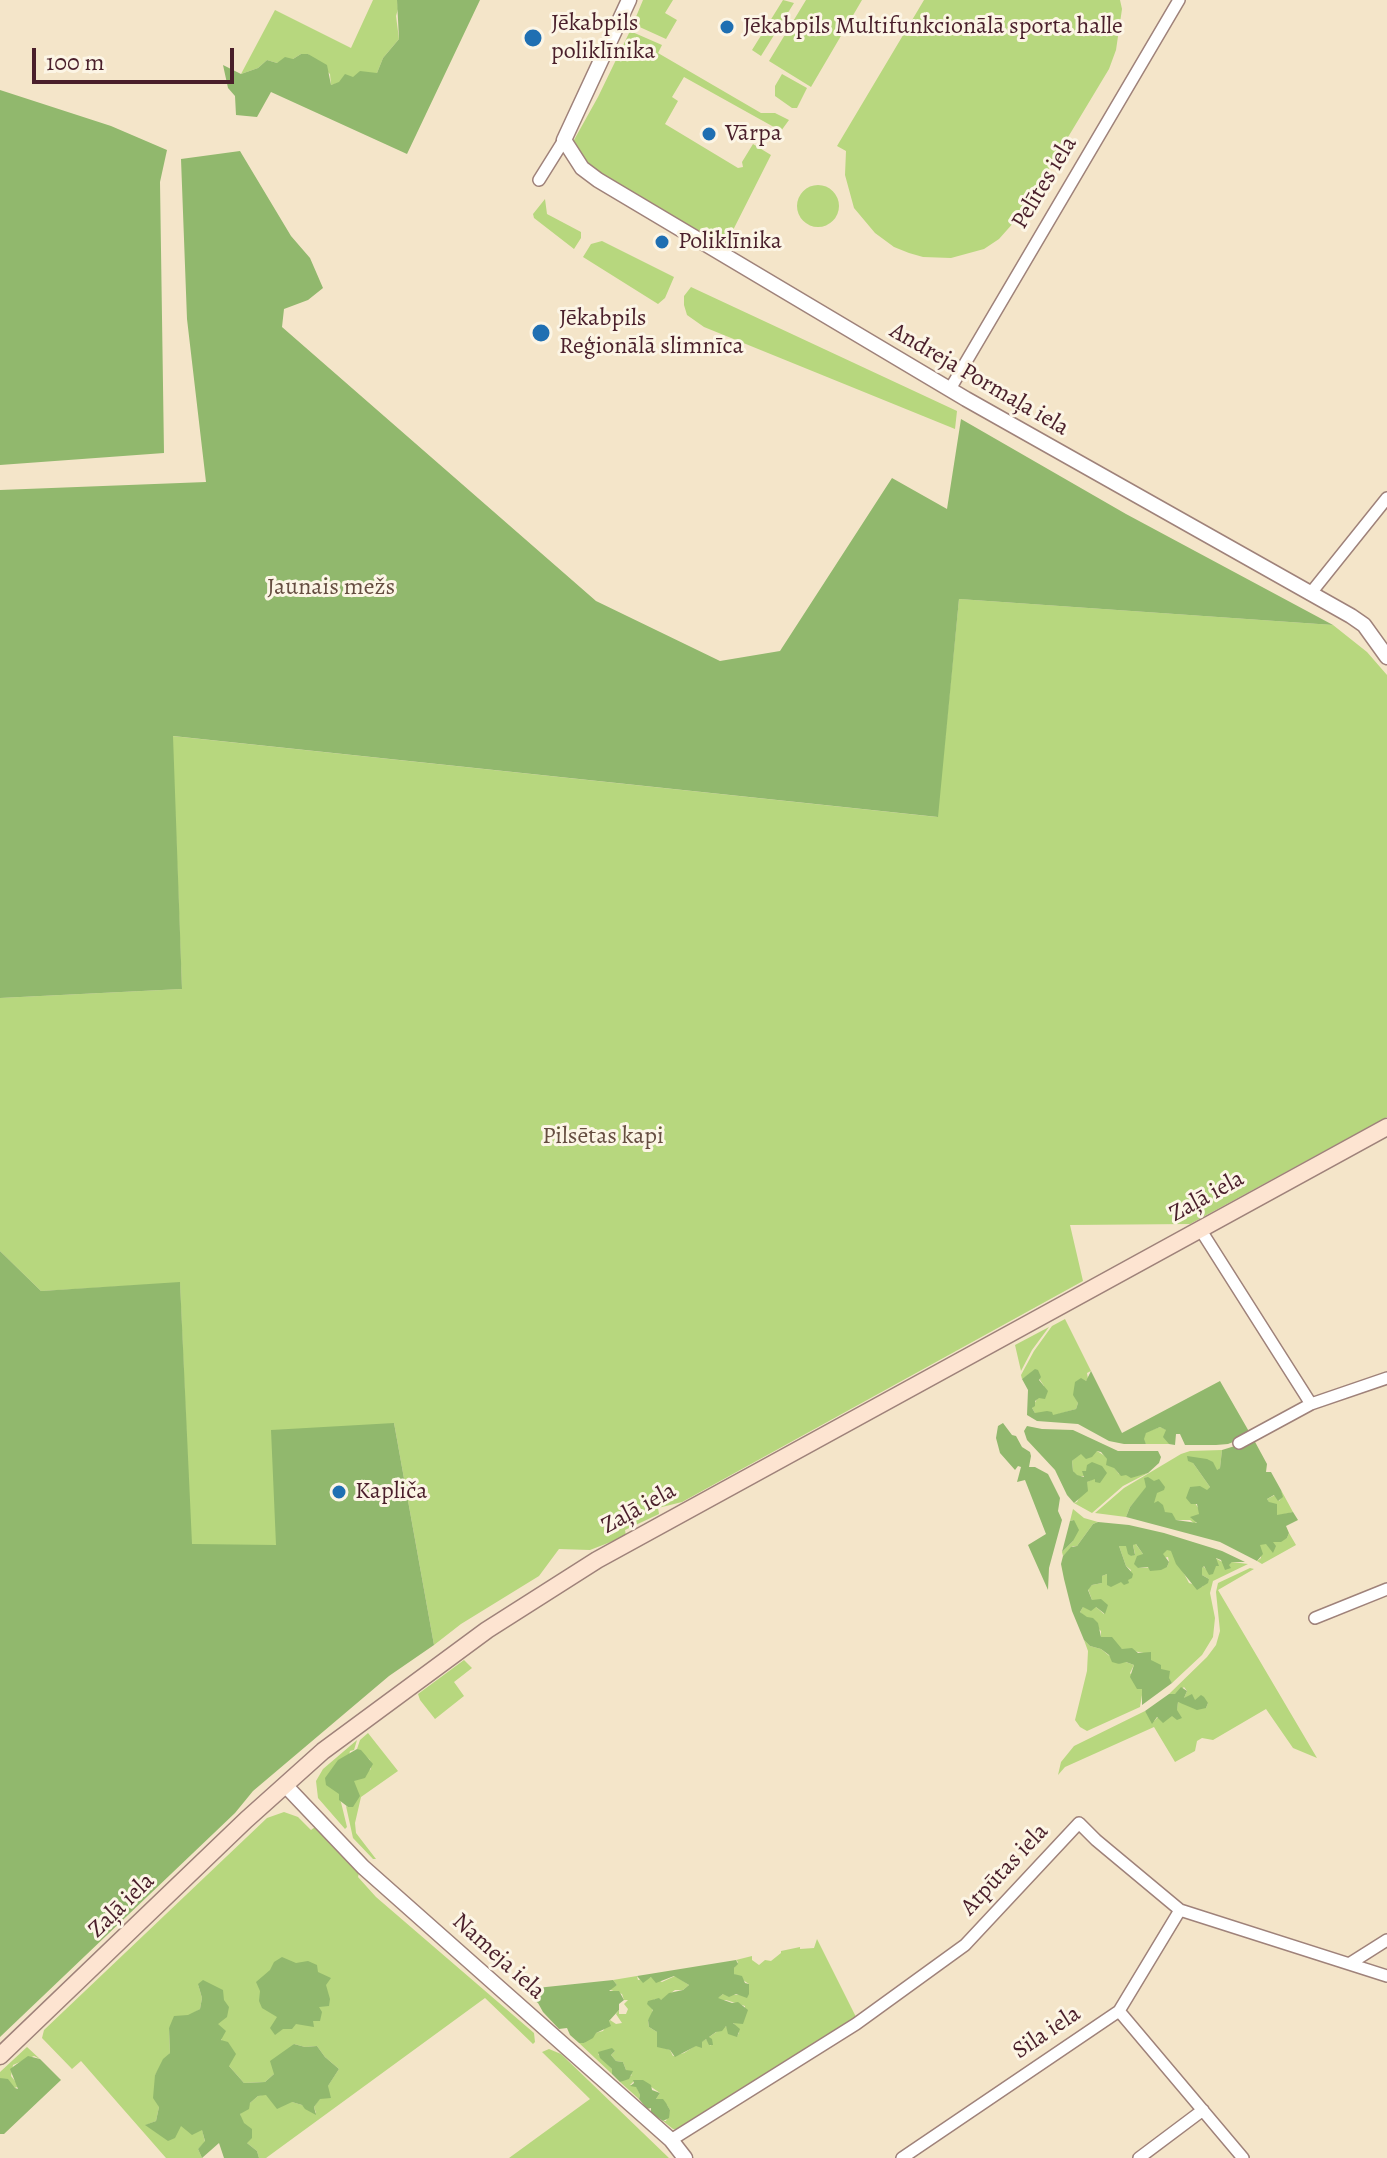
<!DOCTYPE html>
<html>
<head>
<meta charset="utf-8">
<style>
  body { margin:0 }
  #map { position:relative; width:1387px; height:2158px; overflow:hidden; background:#f4e5c9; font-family:Alegreya,serif }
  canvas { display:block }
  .scale { position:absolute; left:32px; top:48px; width:202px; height:36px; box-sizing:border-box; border:4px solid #4a1f2b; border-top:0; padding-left:10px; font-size:24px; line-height:28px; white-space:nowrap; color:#4a1f2b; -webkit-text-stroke:6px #fcf5e5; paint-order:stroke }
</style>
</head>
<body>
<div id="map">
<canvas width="1387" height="2158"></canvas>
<div class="scale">100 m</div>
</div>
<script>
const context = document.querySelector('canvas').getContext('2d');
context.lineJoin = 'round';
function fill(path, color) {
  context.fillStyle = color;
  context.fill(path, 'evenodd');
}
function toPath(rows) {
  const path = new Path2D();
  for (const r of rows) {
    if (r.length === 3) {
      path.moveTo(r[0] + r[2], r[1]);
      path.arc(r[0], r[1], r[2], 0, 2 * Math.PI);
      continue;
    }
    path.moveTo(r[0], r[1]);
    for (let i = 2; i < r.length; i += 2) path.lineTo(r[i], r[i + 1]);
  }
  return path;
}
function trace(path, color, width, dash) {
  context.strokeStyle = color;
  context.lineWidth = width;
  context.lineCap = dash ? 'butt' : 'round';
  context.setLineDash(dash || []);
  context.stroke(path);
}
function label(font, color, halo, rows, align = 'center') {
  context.font = font + ' Alegreya,serif';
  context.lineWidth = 6;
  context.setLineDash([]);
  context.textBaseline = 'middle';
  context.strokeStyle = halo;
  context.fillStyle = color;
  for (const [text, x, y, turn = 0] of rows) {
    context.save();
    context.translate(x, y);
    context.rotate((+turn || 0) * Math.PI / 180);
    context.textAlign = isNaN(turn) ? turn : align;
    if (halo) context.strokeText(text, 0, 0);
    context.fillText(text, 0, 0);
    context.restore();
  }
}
fill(toPath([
  [373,0,397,0,398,9,396,16,399,39,383,58,377,73,331,85,330,74,308,54,301,54,293,59,277,63,267,60,258,68,241,74,275,10,351,48],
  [643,0,673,0,665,13,677,20,666,39,633,24],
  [783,0,794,3,761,56,752,50],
  [806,0,862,0,811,87,769,61],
  [924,0,1120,0,1122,9,1116,50,1109,69,1023,212,999,239,984,249,951,258,923,257,909,253,894,247,875,233,854,208,845,175,846,151,837,146],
  [630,31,662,45,658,53,761,113,775,113,789,120,781,131,684,77,672,97,678,101,665,124,738,168,743,167,742,162,753,144,771,155,726,244,718,244,597,171,586,163,574,146,574,140,598,97],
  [782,74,807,88,797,108,792,108,775,96,775,86],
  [818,206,21],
  [545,199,547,214,581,232,581,238,574,249,534,218,533,214],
  [602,241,674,277,665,298,658,304,583,257,591,244],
  [691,287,957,411,955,429,704,327,687,315,684,305,684,296],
  [959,599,1333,625,1367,652,1387,675,1387,1117,1190,1224,1070,1225,1083,1281,682,1502,658,1508,659,1514,625,1530,626,1536,590,1550,559,1549,539,1576,461,1624,434,1645,394,1423,276,1545,191,1545,180,1283,41,1291,0,1251,0,998,182,989,172,736,937,817],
  [1065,1319,1091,1371,1087,1373,1088,1379,1074,1390,1078,1403,1076,1409,1052,1416,1035,1413,1032,1408,1044,1386,1034,1371,1022,1379,1021,1375,1034,1351,1052,1326],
  [1049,1327,1032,1350,1021,1371,1015,1345],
  [1160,1427,1167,1430,1169,1444,1146,1444,1143,1439,1146,1432],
  [1222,1450,1220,1468,1216,1471,1193,1463,1210,1487,1207,1491,1190,1487,1189,1493,1200,1511,1195,1524,1190,1520,1176,1520,1165,1512,1154,1503,1147,1487,1130,1507,1126,1517,1095,1513,1124,1488,1181,1454,1190,1451],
  [1097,1451,1105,1456,1119,1474,1135,1476,1148,1473,1123,1486,1092,1513,1074,1503,1077,1502,1087,1482,1095,1478,1100,1483,1087,1470,1084,1476,1076,1476,1073,1471,1072,1461,1081,1453],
  [1281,1490,1293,1512,1277,1516,1267,1499,1275,1495,1279,1501,1282,1497],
  [1073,1509,1084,1518,1098,1522,1093,1524,1077,1546,1073,1546,1063,1556,1062,1552,1073,1541,1074,1520,1070,1521],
  [1289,1533,1296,1545,1262,1564,1257,1561,1261,1558,1259,1544,1287,1538],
  [1135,1543,1143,1554,1138,1568,1167,1567,1169,1562,1168,1557,1163,1558,1162,1554,1167,1549,1172,1551,1189,1583,1202,1587,1209,1579,1202,1575,1202,1568,1203,1566,1206,1569,1215,1558,1228,1565,1232,1562,1248,1564,1213,1581,1210,1593,1215,1618,1213,1637,1202,1655,1172,1683,1144,1653,1122,1649,1101,1637,1101,1631,1080,1612,1083,1607,1096,1607,1104,1614,1106,1609,1092,1600,1088,1589,1092,1585,1102,1583,1102,1576,1107,1574,1121,1582,1127,1580,1131,1570,1126,1566,1119,1546,1127,1546,1131,1556,1135,1554,1133,1545],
  [1250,1568,1254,1569,1218,1590,1317,1758,1293,1748,1266,1709,1213,1740,1202,1738,1197,1741,1195,1751,1175,1762,1154,1727,1065,1767,1058,1775,1061,1762,1074,1746,1145,1711,1154,1721,1157,1718,1168,1718,1172,1715,1177,1709,1178,1702,1206,1708,1208,1703,1184,1698,1187,1691,1184,1687,1173,1696,1169,1694,1207,1657,1216,1645,1220,1631,1216,1592,1218,1583],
  [1084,1640,1090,1646,1101,1649,1119,1664,1123,1661,1134,1665,1130,1673,1143,1689,1140,1707,1087,1731,1080,1727,1075,1720,1087,1671,1088,1651],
  [464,1660,472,1668,454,1682,464,1696,435,1719,420,1700,418,1694],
  [368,1733,398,1771,361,1797,355,1823,356,1833,376,1859,373,1859,353,1838,346,1806,348,1807,353,1781,371,1769,370,1760,357,1749,360,1740],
  [357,1740,354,1750,350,1751,339,1794,347,1827,345,1829,318,1798,316,1781,323,1769],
  [284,1812,298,1817,311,1830,315,1827,359,1873,358,1877,376,1897,534,2033,535,2042,533,2044,485,1998,266,2158,259,2158,257,2151,247,2143,240,2114,250,2103,258,2096,266,2094,302,2105,316,2113,314,2107,339,2069,325,2057,317,2046,305,2047,294,2044,274,2074,265,2082,244,2083,229,2066,217,2024,198,1984,202,1998,200,2009,169,2028,170,2053,155,2075,159,2107,156,2121,146,2125,181,2125,202,2129,205,2142,198,2149,202,2158,166,2158,81,2061,72,2069,42,2038,44,2030,267,1818],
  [817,1939,856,2017,680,2130,673,2129,663,2121,666,2121,670,2110,667,2105,656,2099,660,2093,644,2082,635,2080,630,2085,636,2086,640,2095,639,2099,620,2082,632,2075,626,2070,623,2062,616,2061,611,2055,615,2051,598,2054,612,2069,612,2074,579,2043,584,2043,595,2033,603,2031,610,2020,616,2024,622,2023,616,2014,619,2010,619,2014,626,2014,628,2009,624,2004,628,2000,624,2000,622,1994,608,1989,617,1985,613,1980,637,1976,638,1980,652,1977,662,1982,675,1976,689,1985,683,1990,675,1990,660,2001,654,1999,652,2015,648,2020,649,2027,657,2032,661,2047,670,2050,673,2056,684,2053,706,2039,711,2046,709,2037,725,2026,737,2036,739,2033,733,2022,744,2020,745,2006,726,2000,704,2001,694,2008,698,2000,704,1997,719,1997,723,1994,741,1995,748,1992,749,1984,734,1974,734,1968,738,1962,736,1960,752,1956,752,1960,759,1965,765,1960,771,1961,781,1953,781,1951,800,1947,800,1949,814,1948],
  [27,2047,40,2059,34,2056,13,2065,11,2076,19,2086,15,2088,0,2078,0,2072],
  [549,2049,561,2054,669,2158,509,2158,590,2099,542,2052]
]), '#b7d77e');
fill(toPath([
  [397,0,480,0,407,154,271,92,257,117,236,115,235,96,228,88,223,65,241,74,258,68,267,60,277,63,285,57,293,59,301,54,308,54,327,65,331,85,339,82,345,74,353,77,360,71,377,73,383,58,399,39],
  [0,90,111,126,167,150,160,182,164,453,0,465],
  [240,151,291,236,310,258,323,288,308,300,284,309,282,327,596,601,720,661,780,651,892,478,947,509,961,419,1126,514,1333,625,959,599,938,817,173,736,182,989,0,998,0,490,206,482,187,319,181,159],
  [0,1251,41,1291,180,1282,192,1544,276,1545,271,1430,394,1423,434,1645,389,1676,253,1791,235,1813,0,2037],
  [1035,1369,1038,1370,1041,1377,1039,1380,1048,1391,1045,1399,1039,1398,1035,1401,1035,1406,1032,1408,1035,1413,1047,1411,1052,1412,1053,1415,1076,1409,1078,1403,1073,1395,1075,1382,1081,1378,1086,1381,1091,1371,1122,1433,1220,1381,1251,1435,1228,1444,1216,1445,1185,1445,1180,1434,1176,1434,1175,1445,1169,1444,1163,1437,1166,1430,1160,1427,1146,1433,1144,1439,1146,1444,1124,1444,1109,1441,1078,1424,1037,1421,1027,1415,1028,1390,1022,1379],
  [1003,1423,1012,1435,1016,1436,1022,1447,1030,1452,1031,1456,1029,1467,1035,1467,1048,1474,1060,1498,1058,1511,1062,1520,1049,1568,1048,1590,1028,1545,1046,1534,1025,1480,1017,1482,1021,1467,1018,1466,1015,1470,1000,1453,996,1438,998,1426],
  [1027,1426,1042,1429,1073,1430,1118,1451,1158,1451,1161,1457,1159,1463,1148,1473,1131,1478,1126,1475,1121,1476,1114,1468,1106,1465,1107,1459,1101,1452,1097,1451,1092,1457,1086,1459,1081,1454,1072,1461,1073,1471,1077,1475,1084,1477,1082,1471,1086,1471,1087,1465,1092,1462,1102,1466,1107,1473,1100,1483,1095,1482,1095,1479,1087,1482,1088,1491,1074,1503,1067,1495,1055,1470,1027,1440,1024,1431],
  [1254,1440,1267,1464,1266,1472,1271,1472,1281,1490,1283,1497,1278,1501,1274,1495,1267,1499,1269,1502,1277,1504,1277,1515,1293,1512,1298,1520,1286,1526,1289,1533,1287,1538,1281,1542,1273,1542,1276,1546,1273,1553,1266,1544,1260,1545,1263,1554,1257,1561,1220,1542,1126,1517,1130,1507,1146,1487,1144,1478,1148,1477,1154,1481,1159,1479,1165,1487,1164,1490,1157,1493,1154,1503,1158,1501,1163,1505,1165,1512,1172,1513,1176,1520,1197,1523,1190,1517,1199,1514,1197,1504,1191,1504,1186,1498,1190,1487,1200,1486,1207,1490,1210,1487,1193,1463,1188,1461,1187,1456,1207,1459,1213,1462,1217,1470,1220,1468,1222,1450],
  [1074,1520,1079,1530,1073,1541,1062,1552,1070,1521],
  [1098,1522,1129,1525,1164,1533,1222,1551,1245,1562,1232,1562,1229,1565,1231,1568,1225,1570,1221,1560,1216,1558,1219,1566,1216,1566,1213,1574,1209,1575,1204,1566,1202,1568,1202,1575,1209,1579,1208,1583,1197,1590,1176,1564,1171,1551,1167,1550,1163,1554,1169,1562,1167,1567,1161,1570,1150,1571,1148,1567,1138,1568,1134,1564,1137,1556,1143,1554,1136,1544,1133,1545,1135,1555,1131,1556,1128,1554,1126,1546,1119,1546,1126,1566,1133,1574,1132,1578,1128,1580,1129,1583,1124,1585,1121,1582,1111,1587,1107,1585,1107,1574,1102,1576,1102,1583,1092,1585,1088,1590,1092,1600,1101,1599,1108,1605,1105,1614,1096,1607,1091,1611,1083,1607,1080,1612,1087,1617,1093,1618,1098,1623,1101,1637,1112,1637,1122,1649,1132,1648,1138,1653,1151,1652,1151,1660,1161,1665,1161,1669,1170,1671,1169,1678,1172,1683,1142,1705,1142,1689,1137,1689,1130,1677,1134,1665,1126,1662,1119,1664,1112,1662,1109,1655,1101,1649,1090,1646,1084,1640,1072,1611,1064,1579,1061,1564,1063,1556,1071,1547,1077,1546,1093,1524],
  [1181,1687,1187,1691,1184,1698,1192,1694,1195,1700,1201,1695,1204,1697,1208,1703,1206,1708,1197,1710,1178,1702,1177,1710,1182,1718,1177,1720,1172,1716,1163,1723,1157,1717,1152,1724,1145,1711,1169,1694,1175,1694],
  [357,1749,361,1750,373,1764,365,1778,354,1781,360,1796,353,1807,348,1807,339,1800,339,1794,326,1785,325,1778,338,1760],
  [282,1957,296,1963,308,1961,317,1965,318,1972,331,1978,326,1985,330,1999,329,2006,319,2007,322,2012,320,2021,313,2021,314,2027,296,2024,292,2029,283,2029,275,2035,270,2028,277,2017,262,2008,259,2001,260,1991,256,1982,270,1970,274,1962],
  [736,1960,738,1964,734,1968,734,1974,742,1976,745,1983,749,1984,749,1994,747,1998,736,1994,729,1997,723,1994,718,1998,732,2003,738,2002,748,2010,743,2024,733,2023,740,2029,737,2037,728,2034,726,2026,722,2031,716,2032,709,2037,712,2039,713,2045,709,2045,706,2039,702,2042,702,2048,696,2046,675,2057,670,2050,657,2047,657,2032,649,2027,648,2020,653,2010,647,2004,648,2001,659,1998,661,2000,669,1993,683,1990,689,1985,674,1976,656,1983,651,1977,643,1983,637,1976],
  [203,1980,223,1990,224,2000,229,2007,227,2017,218,2024,226,2031,221,2040,228,2042,236,2054,229,2066,244,2083,265,2082,274,2074,270,2061,294,2044,305,2047,317,2046,325,2057,339,2069,328,2086,331,2098,320,2099,314,2107,316,2115,305,2109,302,2105,292,2102,277,2109,266,2095,258,2096,250,2103,249,2109,240,2114,244,2123,252,2129,252,2138,247,2143,257,2151,259,2158,224,2158,219,2143,202,2158,198,2149,205,2141,202,2130,192,2135,181,2126,175,2138,168,2141,145,2125,156,2121,159,2107,153,2098,155,2075,163,2059,170,2053,169,2028,174,2016,188,2015,200,2009,202,1998,198,1984],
  [613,1980,617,1985,609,1991,619,1991,624,2000,619,2004,619,2010,609,2021,611,2026,596,2033,593,2038,584,2043,579,2043,570,2035,567,2028,559,2029,543,2012,538,2003,529,1997,527,1989],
  [612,2048,615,2051,611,2055,616,2061,623,2062,626,2070,633,2071,629,2079,620,2082,612,2074,612,2069,600,2058,598,2052],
  [28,2056,40,2059,61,2080,4,2134,0,2134,0,2078,8,2079,15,2088,18,2089,10,2069],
  [633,2080,643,2080,651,2085,652,2090,660,2093,656,2099,663,2099,666,2103,670,2110,669,2118,663,2121,651,2113,651,2108,647,2109,639,2099,640,2095,636,2087,630,2086,634,2083]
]), '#91b86d');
const minor = toPath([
  [539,180,564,140],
  [950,389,1179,0],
  [1310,594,1387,498],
  [1200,1229,1311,1404,1387,1378],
  [1239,1443,1311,1404],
  [1315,1618,1387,1589],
  [1349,1964,1387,1940],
  [1119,2011,1243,2158],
  [671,2140,856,2024,965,1945,1079,1823,1096,1840,1180,1910,1387,1976],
  [902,2158,1119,2011,1180,1910],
  [1139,2158,1203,2110]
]);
const tertiary = toPath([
  [629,0,564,140,582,168,598,180,966,399,1351,616,1364,625,1387,657],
  [285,1785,363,1867,671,2140,685,2158]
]);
const secondary = toPath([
  [0,2056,246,1820,323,1751,487,1630,597,1560,1387,1127]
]);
trace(minor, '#9f827a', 14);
trace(tertiary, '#9f827a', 17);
trace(secondary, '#9f827a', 19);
trace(minor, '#fff', 11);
trace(tertiary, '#fff', 14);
trace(secondary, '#fde4d1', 16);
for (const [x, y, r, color] of [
  [727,27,8,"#1f6fb2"],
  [533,38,10,"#1f6fb2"],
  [709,134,8,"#1f6fb2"],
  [662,242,8,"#1f6fb2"],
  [541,333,10,"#1f6fb2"],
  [339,1492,8,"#1f6fb2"]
]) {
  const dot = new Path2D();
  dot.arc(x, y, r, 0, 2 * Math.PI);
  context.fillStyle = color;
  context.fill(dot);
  trace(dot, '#fcf5e5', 3);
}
label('24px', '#4a1f2b', '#fcf5e5', [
  ["Jēkabpils",551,24],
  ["poliklīnika",551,52],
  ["Jēkabpils Multifunkcionālā sporta halle",743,27],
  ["Vārpa",725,134],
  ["Poliklīnika",678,242],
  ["Jēkabpils",559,319],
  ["Reģionālā slimnīca",559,347],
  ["Kapliča",355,1492]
], 'left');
label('24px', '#4a1f2b', '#fcf5e5', [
  ["Pelītes iela",1045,183,-59],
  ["Andreja Pormaļa iela",979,380,30],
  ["Zaļā iela",1207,1197,-29],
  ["Zaļā iela",639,1509,-29],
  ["Atpūtas iela",1005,1870,-47],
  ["Zaļā iela",122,1906,-44],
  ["Nameja iela",498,1957,42],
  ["Sila iela",1047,2033,-34]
]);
label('24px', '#654d40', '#fcf5e5', [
  ["Jaunais mežs",331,588],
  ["Pilsētas kapi",603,1137]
]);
</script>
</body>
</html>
